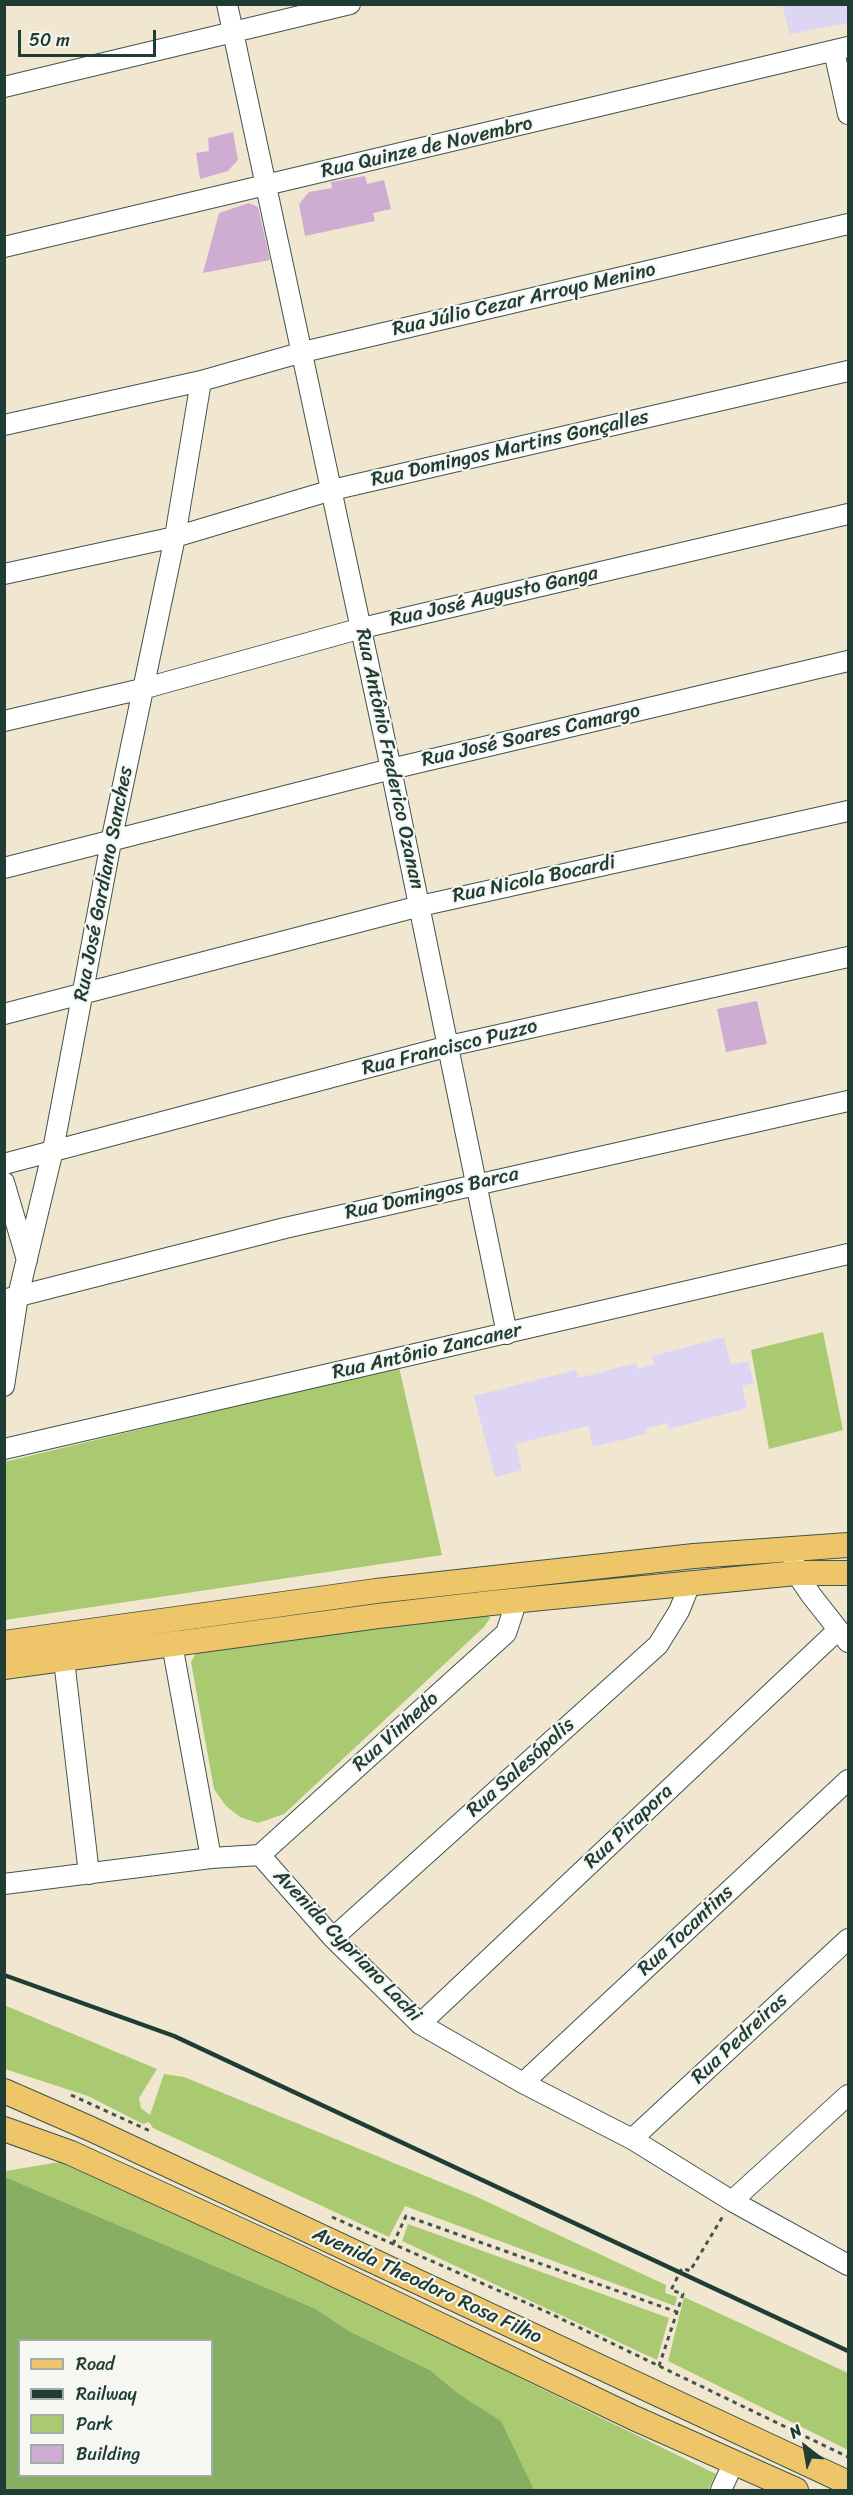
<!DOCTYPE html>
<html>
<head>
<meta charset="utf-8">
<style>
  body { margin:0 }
  #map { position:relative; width:853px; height:2495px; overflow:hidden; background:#f1e7d0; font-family:Sriracha,sans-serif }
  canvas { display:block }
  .frame { position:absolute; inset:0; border:6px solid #1f3d34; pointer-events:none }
  .legend { position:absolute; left:18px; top:2339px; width:195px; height:138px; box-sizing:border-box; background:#f6f6f2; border:2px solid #a0aca6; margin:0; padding:8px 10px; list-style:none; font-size:18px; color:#1f3d34 }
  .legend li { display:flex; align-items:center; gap:12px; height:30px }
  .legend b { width:30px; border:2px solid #a0aca6 }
  .north { position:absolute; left:775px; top:2417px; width:60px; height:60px; -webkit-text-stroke:4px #f6f6f2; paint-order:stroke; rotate:329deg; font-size:16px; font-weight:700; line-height:24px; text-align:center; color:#1f3d34 }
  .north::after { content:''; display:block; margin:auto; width:21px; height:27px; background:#1f3d34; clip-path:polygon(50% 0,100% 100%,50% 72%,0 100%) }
  .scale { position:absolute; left:18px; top:30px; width:138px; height:27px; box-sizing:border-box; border:3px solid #1f3d34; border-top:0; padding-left:8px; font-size:18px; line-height:21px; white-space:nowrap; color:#1f3d34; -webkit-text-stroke:4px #f6f6f2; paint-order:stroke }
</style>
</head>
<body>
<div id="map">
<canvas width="853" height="2495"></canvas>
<div class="frame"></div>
<ul class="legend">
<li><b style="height:8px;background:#eec569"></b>Road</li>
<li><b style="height:8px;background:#1f3d34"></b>Railway</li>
<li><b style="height:16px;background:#aaca71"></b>Park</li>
<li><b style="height:16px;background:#cfacd2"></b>Building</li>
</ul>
<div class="north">N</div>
<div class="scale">50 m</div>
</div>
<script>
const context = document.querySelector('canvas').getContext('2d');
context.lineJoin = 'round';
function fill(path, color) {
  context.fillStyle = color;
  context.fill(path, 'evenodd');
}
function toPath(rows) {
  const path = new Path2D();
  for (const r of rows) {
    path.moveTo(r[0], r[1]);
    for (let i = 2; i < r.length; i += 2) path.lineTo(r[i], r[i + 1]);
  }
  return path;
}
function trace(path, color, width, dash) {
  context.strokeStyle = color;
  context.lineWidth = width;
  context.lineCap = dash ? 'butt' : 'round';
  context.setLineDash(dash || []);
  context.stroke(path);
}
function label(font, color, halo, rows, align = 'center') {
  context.font = font + ' Sriracha,sans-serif';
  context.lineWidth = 4.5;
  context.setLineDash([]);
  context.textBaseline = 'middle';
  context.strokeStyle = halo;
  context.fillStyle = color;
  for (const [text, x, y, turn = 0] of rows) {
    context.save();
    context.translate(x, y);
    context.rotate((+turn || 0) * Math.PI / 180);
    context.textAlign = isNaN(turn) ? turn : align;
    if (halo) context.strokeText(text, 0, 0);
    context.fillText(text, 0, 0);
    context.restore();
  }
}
fill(toPath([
  [782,5,848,5,848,23,790,34],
  [724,1337,731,1365,748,1361,754,1383,742,1386,747,1408,669,1429,667,1423,645,1429,646,1434,593,1447,588,1426,516,1444,522,1470,495,1477,474,1396,576,1370,579,1378,636,1363,638,1369,654,1364,652,1356]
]), '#ded5f5');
fill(toPath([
  [823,1332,843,1430,769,1449,751,1350],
  [399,1367,442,1555,5,1620,4,1462],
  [486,1611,490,1618,484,1627,284,1814,258,1823,240,1817,226,1806,214,1789,191,1662,197,1651],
  [4,2005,157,2069,139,2098,141,2108,150,2115,164,2074,184,2077,477,2197,666,2285,665,2293,677,2297,675,2306,405,2206,389,2237,153,2128,149,2122,143,2124,88,2096,5,2069],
  [59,2162,336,2279,524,2380,716,2474,708,2490,182,2490,212,2476,460,2395,430,2370,351,2332,314,2308,5,2177,6,2171],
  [408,2224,669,2318,657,2360,402,2241],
  [684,2297,848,2373,848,2450,668,2361]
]), '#aaca71');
fill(toPath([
  [5,2177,314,2308,351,2332,430,2370,460,2395,501,2421,534,2490,5,2490],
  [20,2340,212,2340,212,2476,20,2476]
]), '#87ae63');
fill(toPath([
  [233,132,238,160,228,171,200,179,196,153,209,151,208,138],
  [365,176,367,184,384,180,391,209,373,213,375,221,305,236,299,204,309,192,332,188,331,182],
  [249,203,258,207,270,260,203,273,219,213],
  [757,1001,767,1044,726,1052,717,1009]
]), '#cfacd2');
const minor = toPath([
  [227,4,391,769,507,1334],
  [834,51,848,114],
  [4,87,350,4],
  [4,247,848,47],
  [4,425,201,381,303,352,848,224],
  [4,574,175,537,332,490,848,371],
  [4,721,142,689,362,628,848,514],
  [4,868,391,769,848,661],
  [4,1014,420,906,848,811],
  [4,1164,449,1046,848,957],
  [4,1182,27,1260],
  [7,1299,285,1228,848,1101],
  [4,1386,18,1296,53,1150,111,842,175,537,201,381],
  [4,1449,848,1254],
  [794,1562,796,1573,811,1595,848,1642],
  [172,1644,211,1858],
  [64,1660,89,1874],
  [260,1855,506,1633,517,1600],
  [4,1884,211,1858,260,1855,333,1938,420,2024,523,2083,632,2139,732,2201,848,2265],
  [333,1938,658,1645,679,1611,690,1584],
  [420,2024,838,1630],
  [523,2083,848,1780],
  [632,2139,848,1939],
  [732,2201,848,2095],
  [721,2490,734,2462]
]);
const major = toPath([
  [4,1643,376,1591,694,1556,848,1545],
  [4,1667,378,1616,491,1603,796,1573,848,1573],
  [4,2091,91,2129,848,2483],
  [4,2129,71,2153,294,2255,634,2418,796,2490]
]);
trace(minor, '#3e564b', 22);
trace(major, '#3e564b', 26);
trace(toPath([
  [71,2095,150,2131],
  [332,2217,547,2312,848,2457],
  [393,2244,406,2216,677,2312,683,2294,671,2290,682,2268,690,2271,723,2216],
  [659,2366,677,2312]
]), '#3e564b', 3, [4.5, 4.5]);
trace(minor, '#fff', 20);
trace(major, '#eec569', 24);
trace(toPath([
  [4,1975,174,2036,848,2351]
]), '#1f3d34', 4.5);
label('20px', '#1f3d34', '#f6f6f2', [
  ["Rua Quinze de Novembro",427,148,-13],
  ["Rua Júlio Cezar Arroyo Menino",524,300,-13],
  ["Rua Domingos Martins Gonçalles",510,449,-13],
  ["Rua José Augusto Ganga",494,597,-13],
  ["Rua José Soares Camargo",531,736,-13],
  ["Rua Antônio Frederico Ozanan",389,759,78],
  ["Rua Nicola Bocardi",534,880,-12],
  ["Rua José Gardiano Sanches",104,884,-79],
  ["Rua Francisco Puzzo",450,1048,-14],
  ["Rua Domingos Barca",432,1194,-13],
  ["Rua Antônio Zancaner",427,1352,-13],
  ["Rua Vinhedo",396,1732,-42],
  ["Rua Salesópolis",521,1768,-42],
  ["Rua Pirapora",629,1827,-43],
  ["Rua Tocantins",686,1931,-43],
  ["Avenida Cypriano Lachi",347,1946,46],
  ["Rua Pedreiras",740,2039,-43],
  ["Avenida Theodoro Rosa Filho",427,2286,25]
]);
</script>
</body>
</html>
